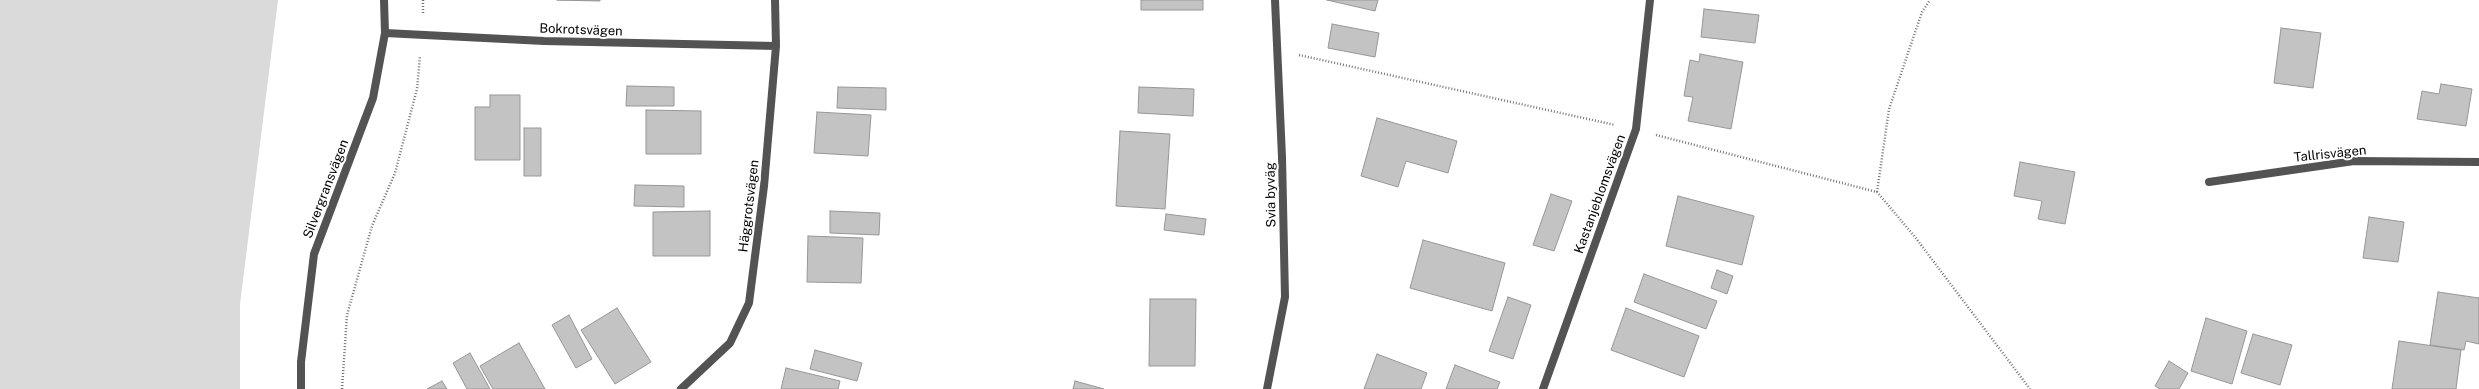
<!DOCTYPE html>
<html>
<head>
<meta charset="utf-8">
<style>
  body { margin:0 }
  canvas { display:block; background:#fff }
</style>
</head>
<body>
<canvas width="2479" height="389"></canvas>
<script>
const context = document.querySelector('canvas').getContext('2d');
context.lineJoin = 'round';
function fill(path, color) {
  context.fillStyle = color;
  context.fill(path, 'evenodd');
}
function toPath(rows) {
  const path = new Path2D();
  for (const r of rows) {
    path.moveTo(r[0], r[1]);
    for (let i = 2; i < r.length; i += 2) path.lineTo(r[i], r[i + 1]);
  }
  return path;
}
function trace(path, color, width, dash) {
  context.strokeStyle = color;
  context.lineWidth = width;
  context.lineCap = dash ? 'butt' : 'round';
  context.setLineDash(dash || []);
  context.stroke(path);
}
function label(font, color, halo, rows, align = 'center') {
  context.font = font + ' "Public Sans",sans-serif';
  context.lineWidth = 4;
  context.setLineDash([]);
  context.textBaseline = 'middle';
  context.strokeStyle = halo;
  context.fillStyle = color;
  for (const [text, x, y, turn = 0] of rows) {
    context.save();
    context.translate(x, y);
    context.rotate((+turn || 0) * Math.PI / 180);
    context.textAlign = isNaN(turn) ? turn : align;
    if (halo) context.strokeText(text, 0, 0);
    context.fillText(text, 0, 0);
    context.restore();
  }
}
fill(toPath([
  [0,0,278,0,240,304,240,389,0,389]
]), '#dadada');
const building = toPath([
  [557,0,600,0,600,1,557,0],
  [1141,0,1203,0,1203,10,1141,10,1141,0],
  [1327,0,1378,0,1375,11,1327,0],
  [1704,9,1759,15,1755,43,1701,37,1704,9],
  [1332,24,1379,33,1375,57,1328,48,1332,24],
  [2281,28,2321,33,2313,88,2274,83,2281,28],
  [1700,54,1743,62,1731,129,1688,121,1693,97,1684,96,1690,60,1699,62,1700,54],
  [2441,84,2472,89,2466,126,2417,119,2422,91,2439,94,2441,84],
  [627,86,674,87,674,106,626,106,627,86],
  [838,87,886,88,886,110,837,108,838,87],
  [1139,87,1194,89,1193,116,1138,113,1139,87],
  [490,95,520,95,520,160,475,160,475,107,490,107,490,95],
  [646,110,701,111,701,154,646,154,646,110],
  [817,112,871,115,868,156,814,153,817,112],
  [1377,118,1457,141,1448,173,1406,161,1398,187,1361,176,1377,118],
  [524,128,541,128,541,176,524,176,524,128],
  [1120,131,1170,134,1165,209,1116,206,1120,131],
  [2020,162,2075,172,2065,224,2038,219,2042,201,2014,196,2020,162],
  [635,185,684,186,684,207,634,206,635,185],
  [1551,194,1572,201,1554,251,1533,245,1551,194],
  [1678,196,1754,216,1742,265,1666,246,1678,196],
  [710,211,710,256,653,256,653,212,710,211],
  [830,211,880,213,879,235,830,233,830,211],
  [1166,214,1206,219,1204,235,1164,230,1166,214],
  [2369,217,2404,222,2398,262,2363,258,2369,217],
  [808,236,863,238,861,283,807,282,808,236],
  [1423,240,1505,263,1492,311,1410,288,1423,240],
  [1717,270,1733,276,1727,294,1711,288,1717,270],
  [1644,274,1717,301,1706,329,1634,302,1644,274],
  [2438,292,2479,298,2479,344,2466,341,2464,350,2430,345,2438,292],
  [1508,297,1531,305,1513,359,1489,351,1508,297],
  [1150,299,1196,299,1195,366,1149,366,1150,299],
  [617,308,651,362,615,384,581,330,617,308],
  [1626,308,1699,336,1684,377,1611,350,1626,308],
  [569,315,592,359,576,368,552,325,569,315],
  [2206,318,2247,331,2232,384,2191,371,2206,318],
  [2253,334,2292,345,2280,385,2241,373,2253,334],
  [2399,341,2461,350,2456,389,2392,389,2399,341],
  [519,343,545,389,493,389,480,366,519,343],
  [815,350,862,363,857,381,810,369,815,350],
  [470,353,490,389,467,389,453,363,470,353],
  [1377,354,1427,373,1421,389,1364,389,1377,354],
  [2169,361,2188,373,2179,389,2160,389,2155,386,2169,361],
  [1455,365,1500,382,1497,389,1446,389,1455,365],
  [786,368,840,381,838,389,781,389,786,368],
  [442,381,447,389,427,389,442,381],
  [1075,381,1104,389,1073,389,1075,381]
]);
fill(building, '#c3c3c3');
trace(building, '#979797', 1);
trace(toPath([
  [423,0,423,13],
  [1299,55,1615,125],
  [1656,135,1877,192,1915,237,2030,389],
  [1877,192,1889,109,1922,12,1930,0],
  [342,389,347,315,372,226,395,173,417,89,420,56]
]), '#757575', 2.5, [1, 2]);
trace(toPath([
  [385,33,544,41,776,46],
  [2209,182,2354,161,2479,162],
  [681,389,730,343,749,303,764,186,776,46,775,0],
  [1267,389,1285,297,1282,157,1275,0],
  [1543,389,1636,129,1650,0]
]), '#535353', 8);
trace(toPath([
  [301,389,301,362,314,254,373,98,385,33,384,0]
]), '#535353', 8);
label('13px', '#000', '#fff', [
  ["Bokrotsvägen",581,30,2],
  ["Tallrisvägen",2330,154,-6],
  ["Silvergransvägen",326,189,-69],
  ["Kastanjeblomsvägen",1600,194,-70],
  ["Svia byväg",1271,195,-91],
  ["Häggrotsvägen",749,206,-83]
]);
</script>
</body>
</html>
